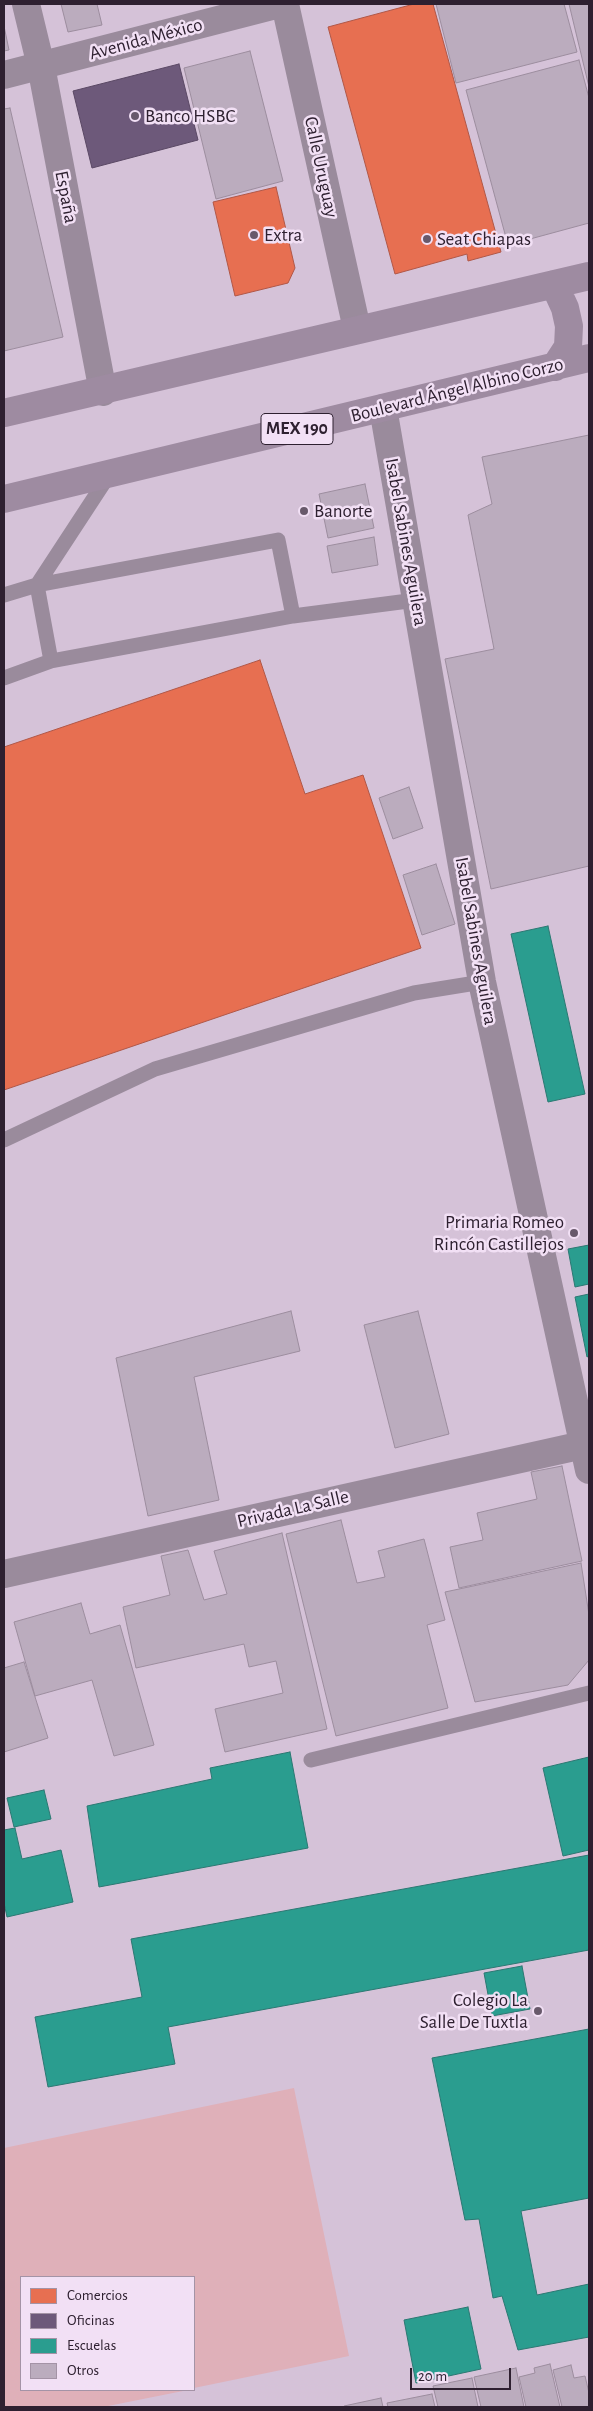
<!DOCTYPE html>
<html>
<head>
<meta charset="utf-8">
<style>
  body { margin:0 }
  #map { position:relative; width:593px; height:2411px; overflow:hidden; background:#d5c2d8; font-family:"Alegreya Sans",sans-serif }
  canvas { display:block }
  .frame { position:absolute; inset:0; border:5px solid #2e2030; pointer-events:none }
  .legend { position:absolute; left:20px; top:2276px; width:175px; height:115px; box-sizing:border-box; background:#f2e0f5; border:1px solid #a493a6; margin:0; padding:6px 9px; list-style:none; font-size:15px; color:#2e2030 }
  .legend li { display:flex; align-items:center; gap:10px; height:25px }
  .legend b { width:25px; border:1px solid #a493a6 }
  .scale { position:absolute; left:410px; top:2368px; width:101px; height:22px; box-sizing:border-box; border:2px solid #2e2030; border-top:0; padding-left:6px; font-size:15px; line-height:18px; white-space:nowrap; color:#2e2030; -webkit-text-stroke:4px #f2e0f5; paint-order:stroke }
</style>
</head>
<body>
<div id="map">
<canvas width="593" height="2411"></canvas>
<div class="frame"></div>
<ul class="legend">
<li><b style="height:14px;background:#e76f51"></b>Comercios</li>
<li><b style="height:14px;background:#6d597a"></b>Oficinas</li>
<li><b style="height:14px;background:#2a9d8f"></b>Escuelas</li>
<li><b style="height:14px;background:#bbacbe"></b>Otros</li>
</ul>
<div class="scale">20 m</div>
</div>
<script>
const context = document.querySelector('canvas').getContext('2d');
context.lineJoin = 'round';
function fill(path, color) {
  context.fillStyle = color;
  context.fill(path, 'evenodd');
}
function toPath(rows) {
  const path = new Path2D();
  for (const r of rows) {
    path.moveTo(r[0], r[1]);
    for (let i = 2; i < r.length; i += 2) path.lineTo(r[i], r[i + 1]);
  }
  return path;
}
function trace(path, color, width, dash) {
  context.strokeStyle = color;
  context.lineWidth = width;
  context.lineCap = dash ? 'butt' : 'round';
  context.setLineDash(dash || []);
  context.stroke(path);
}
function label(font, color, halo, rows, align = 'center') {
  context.font = font + ' "Alegreya Sans",sans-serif';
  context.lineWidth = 5;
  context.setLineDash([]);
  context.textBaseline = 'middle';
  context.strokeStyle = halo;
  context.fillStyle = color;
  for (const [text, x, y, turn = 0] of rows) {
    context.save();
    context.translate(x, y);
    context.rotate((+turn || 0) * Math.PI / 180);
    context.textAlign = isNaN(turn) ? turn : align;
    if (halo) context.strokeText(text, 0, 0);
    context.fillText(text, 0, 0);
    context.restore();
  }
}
fill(toPath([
  [294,2088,349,2356,194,2388,194,2277,21,2277,21,2390,188,2390,103,2407,4,2407,4,2148]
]), '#dfb0b9');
const shops = toPath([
  [414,4,433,4,501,252,468,261,467,254,395,274,328,27,414,4],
  [276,187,295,268,288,283,235,296,213,202,276,187],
  [260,660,305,794,363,775,421,948,4,1090,4,747,260,660]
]);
fill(shops, '#e76f51');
trace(shops, '#b05747', 1);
const offices = toPath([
  [179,64,198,140,92,168,73,91,179,64]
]);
fill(offices, '#6d597a');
trace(offices, '#5a4864', 1);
const schools = toPath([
  [548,926,585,1094,548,1102,511,934,548,926],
  [589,1245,589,1284,575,1287,568,1249,589,1245],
  [589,1294,589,1356,587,1357,575,1297,589,1294],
  [290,1752,308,1848,99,1887,87,1806,212,1779,210,1768,290,1752],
  [589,1757,589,1850,563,1856,543,1768,589,1757],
  [44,1790,51,1819,14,1827,7,1798,44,1790],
  [15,1828,22,1859,61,1850,73,1902,7,1917,4,1903,4,1830,15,1828],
  [589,1855,589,1950,168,2027,175,2064,48,2087,35,2017,142,1997,131,1939,589,1855],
  [522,1966,530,2009,492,2016,484,1973,522,1966],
  [589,2029,589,2198,521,2211,537,2295,589,2284,589,2337,518,2350,502,2296,493,2298,479,2219,465,2220,432,2058,589,2029],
  [468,2307,481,2369,416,2383,404,2320,468,2307]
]);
fill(schools, '#2a9d8f');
trace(schools, '#2b7872', 1);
const building = toPath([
  [61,4,97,4,102,25,68,32,61,4],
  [436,4,564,4,577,52,456,83,436,4],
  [569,4,589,4,589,87,569,4],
  [4,26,9,50,4,51,4,26],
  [250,51,283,181,216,199,184,68,250,51],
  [579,60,589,98,589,223,508,245,466,90,579,60],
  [10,108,63,337,4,351,4,109,10,108],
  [589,435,589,866,491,889,445,659,494,649,468,515,492,504,482,457,589,435],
  [365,484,374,528,328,538,319,494,365,484],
  [374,537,378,565,332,573,327,546,374,537],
  [409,787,423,828,393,839,379,798,409,787],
  [436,864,455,924,422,935,403,875,436,864],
  [291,1311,300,1351,194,1377,219,1500,148,1516,116,1358,291,1311],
  [418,1311,449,1434,395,1448,364,1325,418,1311],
  [562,1466,582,1561,459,1588,450,1547,483,1540,477,1513,537,1499,531,1472,562,1466],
  [341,1520,357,1583,385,1577,378,1551,424,1539,445,1620,427,1625,448,1708,336,1736,286,1534,341,1520],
  [282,1533,327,1729,225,1752,215,1709,283,1693,276,1661,249,1667,244,1644,136,1668,123,1607,170,1595,161,1556,188,1550,204,1600,227,1594,214,1551,282,1533],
  [581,1563,589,1615,589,1660,568,1685,475,1702,445,1592,581,1563],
  [81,1603,90,1634,120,1625,154,1745,114,1756,92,1680,35,1696,14,1622,81,1603],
  [24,1662,48,1738,4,1752,4,1668,24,1662],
  [550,2364,560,2407,526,2407,519,2377,535,2373,534,2368,550,2364],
  [571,2365,574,2378,585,2376,589,2393,589,2407,562,2407,553,2370,571,2365],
  [516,2368,524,2407,481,2407,474,2377,516,2368],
  [472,2378,478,2407,438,2407,433,2386,472,2378],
  [432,2394,435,2407,388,2407,387,2403,432,2394],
  [381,2398,383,2407,344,2407,344,2406,381,2398]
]);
fill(building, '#bbacbe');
trace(building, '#9c8d9e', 1);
trace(toPath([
  [4,595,37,585,278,540,293,616],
  [51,661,37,585,109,475],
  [4,678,51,661,293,616,416,600],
  [4,1140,155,1069,414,993,482,982],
  [311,1760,589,1693]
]), '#9a8b9c', 15);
trace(toPath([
  [26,4,41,66,103,392],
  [285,4,357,329],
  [4,75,280,4],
  [383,408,482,982,589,1470],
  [4,1574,583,1445]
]), '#9a8b9c', 28);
trace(toPath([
  [554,284,565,308,569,326,568,347,555,367],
  [4,413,589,276],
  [4,499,589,358]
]), '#9e8ba1', 28);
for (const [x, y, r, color] of [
  [135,116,5,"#68596b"],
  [254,235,5,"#68596b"],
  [427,239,5,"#68596b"],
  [304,511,5,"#68596b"],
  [574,1233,5,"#68596b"],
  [538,2011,5,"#68596b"]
]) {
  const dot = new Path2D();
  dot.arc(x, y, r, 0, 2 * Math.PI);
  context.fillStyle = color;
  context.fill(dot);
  trace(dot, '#f2e0f5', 2);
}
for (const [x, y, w] of [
  [297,429,72]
]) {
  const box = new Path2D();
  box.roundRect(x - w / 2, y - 15.5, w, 31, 4);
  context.fillStyle = '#f2e0f5';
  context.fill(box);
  trace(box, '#2e2030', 1);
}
label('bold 18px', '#2e2030', null, [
  ["MEX 190",297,429]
]);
label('19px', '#2e2030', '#f2e0f5', [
  ["Avenida México",146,39,-15],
  ["Calle Uruguay",321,167,78],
  ["España",66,197,79],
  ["Boulevard Ángel Albino Corzo",457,390,-14],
  ["Isabel Sabines Aguilera",406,542,80],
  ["Isabel Sabines Aguilera",476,941,80],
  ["Privada La Salle",293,1509,-13]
]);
label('19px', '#2e2030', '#f2e0f5', [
  ["Banco HSBC",145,116],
  ["Extra",264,235],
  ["Seat Chiapas",437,239],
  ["Banorte",314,511],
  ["Primaria Romeo",564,1222,"right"],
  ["Rincón Castillejos",564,1244,"right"],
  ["Colegio La",528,2000,"right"],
  ["Salle De Tuxtla",528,2022,"right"]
], 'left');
</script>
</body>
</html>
